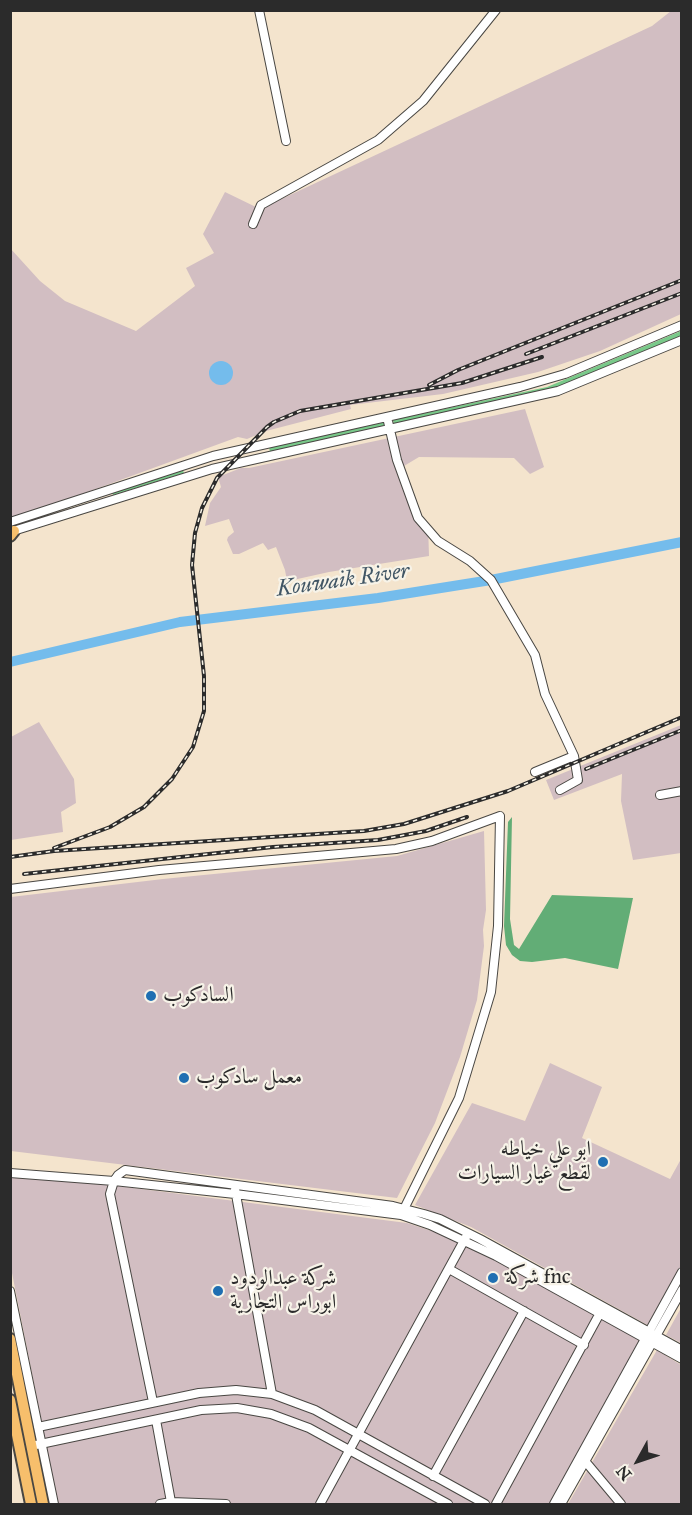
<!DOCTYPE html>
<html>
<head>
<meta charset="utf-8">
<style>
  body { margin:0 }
  #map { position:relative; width:692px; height:1515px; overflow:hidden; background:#f4e4cd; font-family:"IM FELL Great Primer",serif }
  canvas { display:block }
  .frame { position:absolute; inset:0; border:12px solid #2b2b2b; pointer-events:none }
  .north { position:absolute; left:608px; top:1431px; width:60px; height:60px; -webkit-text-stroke:4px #f7f3e8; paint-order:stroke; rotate:230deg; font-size:16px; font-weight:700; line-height:24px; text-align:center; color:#2b2b2b }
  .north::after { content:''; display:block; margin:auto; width:21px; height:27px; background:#2b2b2b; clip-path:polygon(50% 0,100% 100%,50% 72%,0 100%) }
</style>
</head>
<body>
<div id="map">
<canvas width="692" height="1515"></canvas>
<div class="frame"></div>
<div class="north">N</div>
</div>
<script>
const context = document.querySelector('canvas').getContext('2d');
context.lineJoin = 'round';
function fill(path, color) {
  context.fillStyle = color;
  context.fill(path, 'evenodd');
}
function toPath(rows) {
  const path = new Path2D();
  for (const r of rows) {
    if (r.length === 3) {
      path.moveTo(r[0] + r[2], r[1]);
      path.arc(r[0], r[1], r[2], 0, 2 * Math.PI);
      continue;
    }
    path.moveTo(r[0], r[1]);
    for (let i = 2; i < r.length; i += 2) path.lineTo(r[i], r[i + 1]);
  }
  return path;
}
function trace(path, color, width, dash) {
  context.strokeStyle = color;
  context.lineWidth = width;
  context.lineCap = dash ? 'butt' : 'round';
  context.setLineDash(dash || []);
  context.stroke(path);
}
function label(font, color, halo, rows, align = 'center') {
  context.font = font + ' "IM FELL Great Primer",Amiri,serif';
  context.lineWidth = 4.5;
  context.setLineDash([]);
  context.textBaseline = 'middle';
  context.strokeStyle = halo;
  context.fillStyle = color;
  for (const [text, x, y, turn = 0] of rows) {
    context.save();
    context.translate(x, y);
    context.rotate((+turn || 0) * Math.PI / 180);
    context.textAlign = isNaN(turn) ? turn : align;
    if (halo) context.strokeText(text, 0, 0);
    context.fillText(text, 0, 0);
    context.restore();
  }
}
fill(toPath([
  [671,11,681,11,681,314,600,351,538,372,443,394,350,405,351,409,266,431,247,439,238,437,11,520,10,248,40,281,65,301,136,331,195,286,186,268,214,253,203,234,225,192,260,209,652,26],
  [525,409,544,467,530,474,514,458,419,457,404,466,421,515,428,525,429,556,329,572,275,584,287,581,285,570,276,547,268,550,263,543,239,554,233,554,227,540,228,537,234,532,229,519,205,526,210,503,221,487,218,477,241,468,249,468],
  [39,722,74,779,76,803,61,812,63,832,11,840,11,737],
  [681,725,681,853,633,860,621,801,622,774,554,800,546,780],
  [484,831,486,910,483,930,484,946,477,1000,460,1057,435,1123,397,1198,11,1151,11,897,163,879,397,856],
  [550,1063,602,1087,582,1138,670,1179,681,1159,681,1272,651,1327,471,1227,415,1205,472,1103,525,1121],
  [24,1174,407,1223,472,1244,643,1340,552,1504,58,1504,11,1268,10,1177],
  [681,1308,681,1343,666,1335],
  [657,1350,681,1365,681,1504,568,1504]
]), '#d2bec2');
fill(toPath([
  [681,331,681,337,566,386,394,425,393,420,547,387],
  [386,422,387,427,270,452,269,447],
  [182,468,184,473,113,495,112,491]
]), '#79c98a');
fill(toPath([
  [512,817,510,919,514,945,519,949,552,895,633,898,618,969,565,958,532,962,520,961,512,955,506,945,504,926,508,822]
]), '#62ad76');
fill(toPath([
  [221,373,12]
]), '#74bcec');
trace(toPath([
  [10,662,180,622,378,598,491,580,682,542]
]), '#74bcec', 10);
const minor = toPath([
  [259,10,286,141],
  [253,224,261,205,378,140,423,101,496,10],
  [387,417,397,460,418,518,438,541,470,561,491,580,535,655,545,694,574,756,578,780,560,790],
  [10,522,213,456,520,387,565,374,682,325],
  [10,532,212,469,558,391,682,340],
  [535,772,574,756],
  [660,795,682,791],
  [10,889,159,870,396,849,432,841,500,816,498,926,491,992,459,1098,401,1215],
  [10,1173,114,1181,235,1194,401,1215,430,1225,496,1256,682,1359],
  [235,1189,272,1394],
  [449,1269,584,1345],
  [10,1291,54,1504],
  [153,1402,110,1194,114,1181,118,1175,125,1170,393,1206,424,1214,440,1219,480,1239,682,1350],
  [156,1420,171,1502],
  [38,1427,199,1393,236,1390,272,1394,315,1410,485,1504],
  [31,1446,201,1410,237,1408,271,1414,309,1428,448,1504],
  [585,1461,621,1504],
  [433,1476,524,1311],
  [160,1504,171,1502,226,1504],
  [320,1504,466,1237],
  [496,1504,600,1313],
  [554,1504,682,1272],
  [561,1504,682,1290]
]);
const highway = toPath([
  [10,536,14,531],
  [10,1339,43,1504],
  [10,1400,31,1504]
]);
trace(minor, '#494743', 10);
trace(highway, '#494743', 14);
trace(minor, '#fff', 8);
trace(highway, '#f7bf6c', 10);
const rail = toPath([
  [526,354,682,293],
  [429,385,458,370,682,280],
  [586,769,682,730],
  [54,848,110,827,144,807,172,779,193,747,204,711,204,676,192,565,195,533,202,508,217,478,267,427,274,422,300,411,462,383,542,357],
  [10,857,54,851,364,831,404,824,508,791,682,717],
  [24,874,273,847,378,840,426,831,467,817]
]);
trace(rail, '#2b2b2b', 4);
trace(rail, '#f7f3e8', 1.5, [4.5]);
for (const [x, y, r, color] of [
  [151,996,6,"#1f6fb2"],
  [184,1078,6,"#1f6fb2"],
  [603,1162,6,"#1f6fb2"],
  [493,1278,6,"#1f6fb2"],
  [218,1291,6,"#1f6fb2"]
]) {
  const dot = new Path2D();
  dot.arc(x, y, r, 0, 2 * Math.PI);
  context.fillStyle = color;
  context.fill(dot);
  trace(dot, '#f7f3e8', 2);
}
label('21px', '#2b2b2b', '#f7f3e8', [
  ["السادكوب",163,996],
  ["معمل سادكوب",196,1078],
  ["ابو علي خياطه",591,1150,"right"],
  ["لقطع غيار السيارات",591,1174,"right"],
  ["شركة fnc",505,1278],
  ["شركة عبدالودود",230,1279],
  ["ابوراس التجارية",230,1303]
], 'left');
label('italic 22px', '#415665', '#f7f3e8', [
  ["Kouwaik River",343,581,-8]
]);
</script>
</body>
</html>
